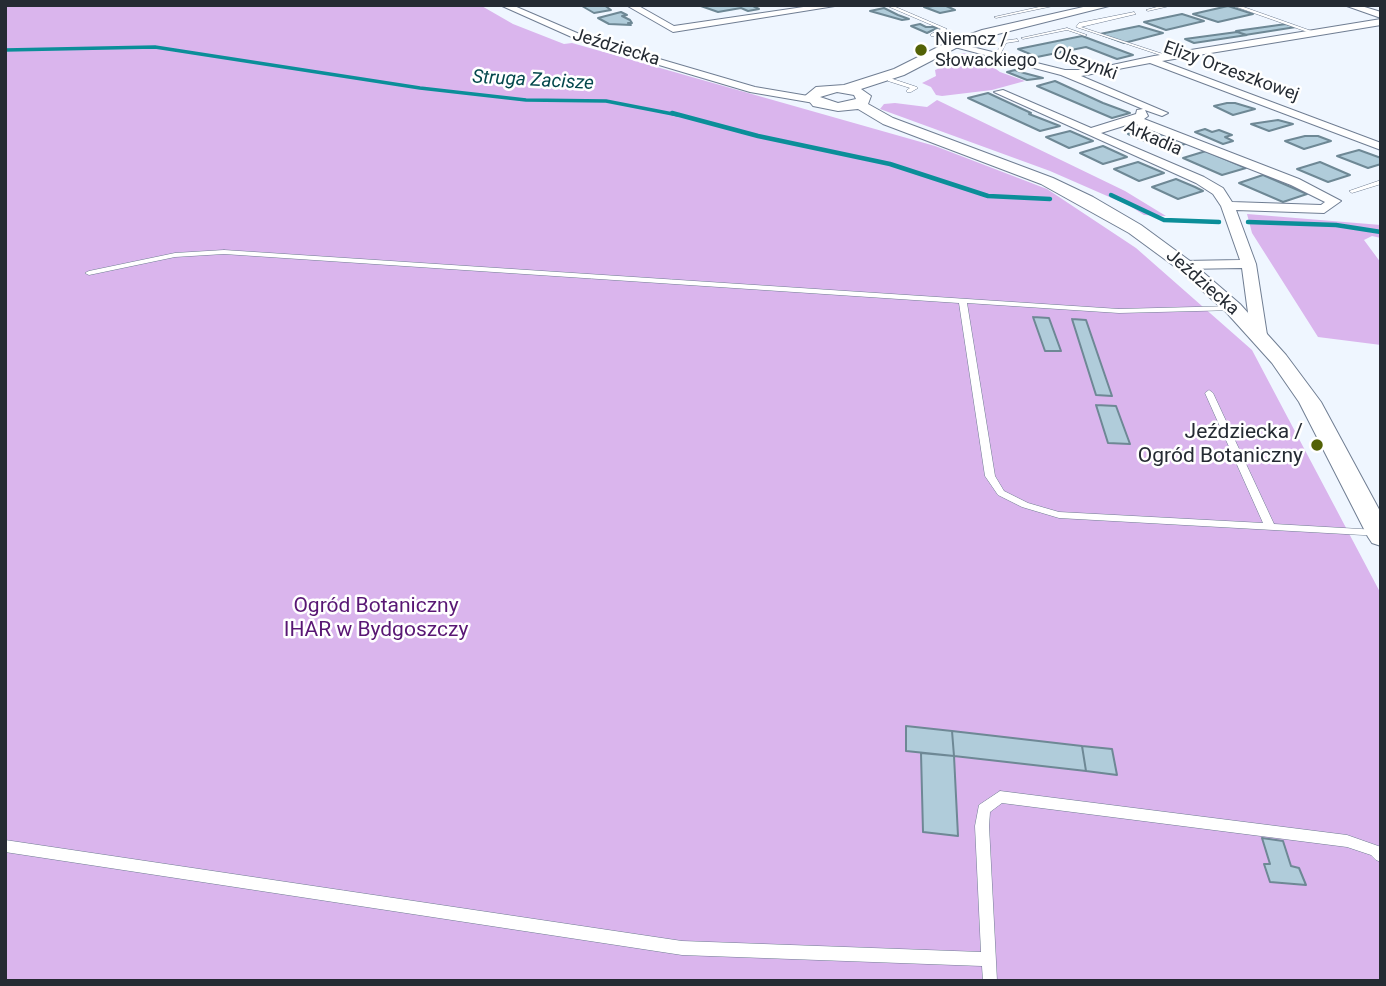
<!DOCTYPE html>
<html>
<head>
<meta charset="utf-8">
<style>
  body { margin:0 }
  #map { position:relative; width:1386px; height:986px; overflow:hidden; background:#eff6ff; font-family:Roboto,sans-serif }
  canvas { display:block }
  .frame { position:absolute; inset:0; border:7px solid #252b33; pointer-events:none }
</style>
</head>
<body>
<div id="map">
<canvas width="1386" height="986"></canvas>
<div class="frame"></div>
</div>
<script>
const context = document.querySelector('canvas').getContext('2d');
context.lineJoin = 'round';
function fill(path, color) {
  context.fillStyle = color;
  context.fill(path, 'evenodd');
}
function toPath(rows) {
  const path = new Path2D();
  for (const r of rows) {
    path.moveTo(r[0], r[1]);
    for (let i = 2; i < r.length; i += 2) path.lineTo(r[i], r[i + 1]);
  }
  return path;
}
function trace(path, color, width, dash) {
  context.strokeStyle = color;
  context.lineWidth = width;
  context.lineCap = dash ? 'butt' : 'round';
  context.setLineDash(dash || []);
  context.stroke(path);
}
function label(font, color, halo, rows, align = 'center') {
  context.font = font + ' Roboto,sans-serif';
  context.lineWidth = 5;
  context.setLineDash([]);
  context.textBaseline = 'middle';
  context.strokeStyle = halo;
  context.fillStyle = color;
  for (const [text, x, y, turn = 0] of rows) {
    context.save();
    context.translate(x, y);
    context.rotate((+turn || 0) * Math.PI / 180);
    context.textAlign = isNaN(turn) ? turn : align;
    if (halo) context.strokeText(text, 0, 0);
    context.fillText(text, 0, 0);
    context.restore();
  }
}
fill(toPath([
  [5,5,480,5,513,24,564,44,572,43,935,146,1047,189,1136,248,1252,350,1381,594,1381,981,5,981],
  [963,53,979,57,1000,72,1025,81,992,90,942,96,936,95,931,87,922,83,936,76,935,70,958,61,957,56],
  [937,100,1125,191,1166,216,1144,215,1130,206,1050,171,880,109,884,104,895,103,927,107],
  [1247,214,1381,225,1381,238,1372,236,1364,240,1381,263,1381,345,1318,337,1252,233]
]), '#dab5ed');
trace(toPath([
  [5,50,155,47,420,88,526,100,606,101,678,115]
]), '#0b8e99', 3.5);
trace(toPath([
  [672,113,758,136,890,164,988,196,1050,199],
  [1111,195,1164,220,1219,222],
  [1248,222,1336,225,1381,232]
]), '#0b8e99', 4.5);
const building = toPath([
  [604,5,611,10,594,13,582,6,604,5],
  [698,5,751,5,759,9,748,11,741,8,718,12,698,5],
  [944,5,955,10,940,13,924,7,944,5],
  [1228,6,1253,14,1218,22,1193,14,1228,6],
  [884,8,898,15,909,19,902,20,870,11,884,8],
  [621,12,627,15,622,16,630,20,632,23,628,23,631,25,609,24,598,18,621,12],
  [1182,14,1204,21,1166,30,1144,22,1182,14],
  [920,24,926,27,939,27,927,33,911,26,920,24],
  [1286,24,1296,27,1245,35,1236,31,1286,24],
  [1139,26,1163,33,1124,43,1100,34,1139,26],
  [1237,32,1247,35,1194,43,1185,39,1237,32],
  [1082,36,1133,55,1117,59,1086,47,1037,57,1018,49,1082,36],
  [1015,70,1024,73,1043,78,1027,80,1007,72,1015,70],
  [1055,81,1103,103,1130,113,1112,118,1037,86,1055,81],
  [988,93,1031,113,1029,114,1060,126,1040,131,968,98,988,93],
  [1227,103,1235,103,1255,109,1233,115,1214,106,1227,103],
  [1278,120,1293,124,1269,131,1251,124,1278,120],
  [1151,127,1188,143,1165,150,1128,134,1151,127],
  [1205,129,1212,132,1219,130,1232,135,1225,137,1233,141,1223,144,1195,132,1205,129],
  [1070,131,1093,141,1069,148,1046,137,1070,131],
  [1305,136,1318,136,1331,141,1304,149,1285,141,1305,136],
  [1103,146,1127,157,1103,164,1080,153,1103,146],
  [1359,150,1381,158,1381,164,1368,168,1337,156,1359,150],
  [1206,151,1246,168,1222,175,1183,158,1206,151],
  [1138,162,1164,173,1139,181,1114,169,1138,162],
  [1320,162,1350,175,1328,182,1297,169,1320,162],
  [1263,175,1307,194,1283,202,1239,183,1263,175],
  [1176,179,1195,187,1203,191,1178,199,1152,187,1176,179],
  [1033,317,1049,318,1061,351,1045,351,1033,317],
  [1072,319,1086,320,1112,396,1096,395,1072,319],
  [1096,405,1116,406,1130,444,1108,443,1096,405],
  [906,726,952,731,954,756,906,751,906,726],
  [952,731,1082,746,1086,771,954,756,952,731],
  [1082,746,1112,749,1117,775,1086,771,1082,746],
  [921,753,954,756,958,836,923,832,921,753],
  [1262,838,1283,841,1291,866,1299,868,1306,885,1270,882,1264,864,1270,864,1262,838]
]);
fill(building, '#b0ccda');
trace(building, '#6e8895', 2);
const service = toPath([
  [885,5,891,5,947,29,935,36,931,36,931,34,941,29,885,5],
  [1048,5,1058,5,996,18,994,17,1048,5],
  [1164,5,1174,5,1148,11,1146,10,1164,5],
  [1231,5,1238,5,1320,34,1316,35,1231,5],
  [1134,12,1136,14,1081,27,1169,56,1169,58,1076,27,1079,23,1134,12],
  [1067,28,1087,35,1085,36,1067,30,1023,39,1021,38,1067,28],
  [1017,39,1019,41,1006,43,999,57,995,57,1002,41,1017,39],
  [890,78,917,87,918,88,911,92,907,92,907,90,910,88,888,81,888,79,890,78],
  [1381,180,1381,184,1352,193,1349,191,1381,180],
  [224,250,1119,309,1233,306,1236,306,1236,310,1119,313,967,303,995,476,1004,491,1028,503,1059,512,1263,523,1205,393,1209,390,1213,393,1274,524,1378,530,1381,530,1381,536,1059,518,1022,507,998,495,985,476,959,303,224,254,175,257,89,275,85,273,89,271,175,253,224,250],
  [1000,791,1347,835,1381,847,1381,862,1376,860,1371,855,1347,847,1002,803,990,812,989,826,997,981,983,981,982,966,682,955,5,852,5,840,682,941,981,952,975,826,979,805,1000,791]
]);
const minor = toPath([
  [500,5,512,5,591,39,755,87,814,97,819,100,814,103,750,92,585,43,500,5],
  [626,5,637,5,674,26,817,5,841,5,673,32,626,5],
  [1344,5,1358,5,1381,12,1381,18,1344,5],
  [1381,19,1381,25,1162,61,1381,143,1381,150,1150,63,1081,76,1168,113,1162,116,1145,110,1148,116,1144,119,1299,179,1341,201,1324,213,1236,210,1256,264,1267,335,1259,340,1251,335,1242,268,1184,269,1177,265,1184,261,1240,260,1221,206,1213,194,1196,183,994,92,1003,90,1091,128,1136,114,1137,110,1143,109,1061,75,947,45,952,42,1065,70,1089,70,1154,56,1381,19],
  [1133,123,1291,185,1325,202,1321,205,1232,202,1223,188,1204,177,1101,133,1133,123]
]);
const tertiary = toPath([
  [1092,5,1113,5,990,36,956,48,904,75,861,89,871,96,868,104,893,118,1053,178,1093,197,1141,225,1190,261,1240,304,1286,355,1321,402,1381,513,1381,546,1372,543,1368,537,1299,402,1272,363,1226,312,1178,269,1129,233,1041,184,883,124,858,109,838,111,813,106,805,96,816,87,844,85,894,69,948,42,982,30,1092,5],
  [837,92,854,95,856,99,838,103,820,97,837,92]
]);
trace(service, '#707e93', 1);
trace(minor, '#707e93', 2);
trace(tertiary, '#707e93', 2);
fill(service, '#fff');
fill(minor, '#fff');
fill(tertiary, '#fff');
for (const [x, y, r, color] of [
  [921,50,7,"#536206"],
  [1317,445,7,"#536206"]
]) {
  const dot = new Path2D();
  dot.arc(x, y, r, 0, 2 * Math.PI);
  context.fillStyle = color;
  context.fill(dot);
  trace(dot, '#fff', 2.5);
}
label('18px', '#252b33', '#fff', [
  ["Niemcz /",935,40],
  ["Słowackiego",935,61]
], 'left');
label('18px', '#252b33', '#fff', [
  ["Jeździecka",616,48,17],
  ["Olszynki",1085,64,20],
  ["Elizy Orzeszkowej",1231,72,20],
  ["Arkadia",1153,139,24],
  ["Jeździecka",1202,283,41]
]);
label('italic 19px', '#04484d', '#fff', [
  ["Struga Zacisze",533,81,3]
]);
label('21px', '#252b33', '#fff', [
  ["Jeździecka /",1303,433],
  ["Ogród Botaniczny",1303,457]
], 'right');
label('21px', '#591774', '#fff', [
  ["Ogród Botaniczny",376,607],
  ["IHAR w Bydgoszczy",376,631]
]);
</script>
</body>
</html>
